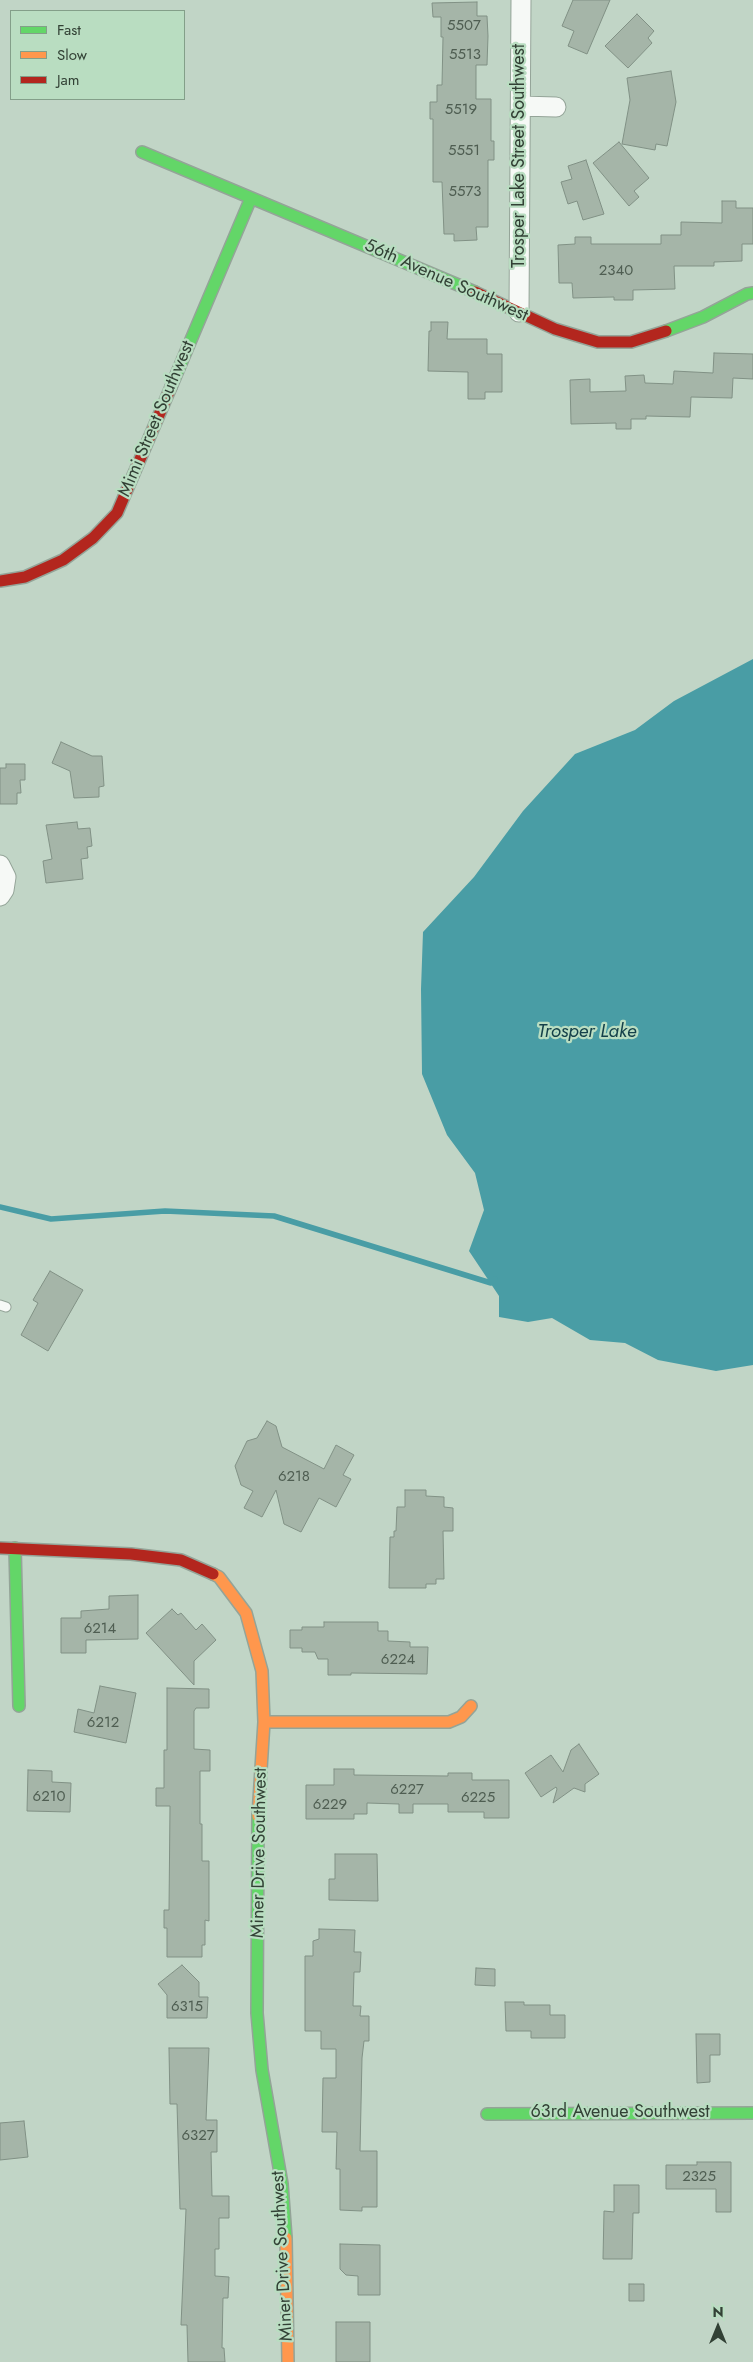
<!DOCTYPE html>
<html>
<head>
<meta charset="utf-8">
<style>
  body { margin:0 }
  #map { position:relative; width:753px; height:2362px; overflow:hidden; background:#c1d5c6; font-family:Jost,sans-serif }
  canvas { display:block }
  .legend { position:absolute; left:10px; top:10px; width:175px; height:90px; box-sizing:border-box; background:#b9ddc1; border:1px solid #839f89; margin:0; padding:6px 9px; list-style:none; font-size:15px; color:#324135 }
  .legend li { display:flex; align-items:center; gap:10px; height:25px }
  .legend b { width:25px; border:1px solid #839f89 }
  .north { position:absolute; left:693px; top:2302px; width:50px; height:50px; -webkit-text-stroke:4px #b9ddc1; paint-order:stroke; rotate:0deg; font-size:14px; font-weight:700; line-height:20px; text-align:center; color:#324135 }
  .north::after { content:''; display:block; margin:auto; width:18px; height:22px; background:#324135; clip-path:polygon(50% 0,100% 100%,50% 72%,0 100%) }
</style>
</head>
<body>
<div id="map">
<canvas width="753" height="2362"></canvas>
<ul class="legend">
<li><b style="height:6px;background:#63d668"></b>Fast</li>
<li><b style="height:6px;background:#ff974d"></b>Slow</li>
<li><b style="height:6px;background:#b3261e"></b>Jam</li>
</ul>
<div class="north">N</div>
</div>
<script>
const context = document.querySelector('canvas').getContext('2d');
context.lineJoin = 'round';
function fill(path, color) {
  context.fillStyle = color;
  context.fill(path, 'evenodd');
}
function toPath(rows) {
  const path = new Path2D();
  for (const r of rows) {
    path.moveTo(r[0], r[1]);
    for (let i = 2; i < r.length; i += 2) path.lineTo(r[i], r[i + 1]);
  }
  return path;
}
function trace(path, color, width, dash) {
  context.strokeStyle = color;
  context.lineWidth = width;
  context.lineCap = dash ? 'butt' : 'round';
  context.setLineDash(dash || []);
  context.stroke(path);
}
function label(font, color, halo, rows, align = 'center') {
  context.font = font + ' Jost,sans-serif';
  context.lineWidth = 4.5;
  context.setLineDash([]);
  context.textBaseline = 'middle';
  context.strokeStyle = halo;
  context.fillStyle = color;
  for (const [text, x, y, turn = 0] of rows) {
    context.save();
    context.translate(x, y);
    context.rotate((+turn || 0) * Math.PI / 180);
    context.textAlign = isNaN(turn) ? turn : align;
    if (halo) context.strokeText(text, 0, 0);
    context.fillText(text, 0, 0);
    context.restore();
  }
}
fill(toPath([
  [753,659,753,1365,716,1371,658,1360,625,1343,590,1340,552,1318,528,1322,499,1317,499,1296,469,1251,484,1210,475,1173,447,1135,422,1074,421,989,423,932,474,877,523,811,575,754,635,730,674,701]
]), '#499da5');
trace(toPath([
  [0,1207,51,1219,165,1211,274,1216,491,1283,495,1279]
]), '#499da5', 5.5);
const building = toPath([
  [573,0,610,0,587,54,568,46,574,31,562,26,573,0],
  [477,2,477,16,487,16,488,36,487,65,476,65,476,99,491,99,491,141,494,141,494,160,488,160,488,227,476,227,477,240,454,241,454,234,444,234,442,182,433,182,433,119,430,119,430,102,437,102,437,85,442,85,443,37,441,37,441,17,433,17,432,3,477,2],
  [637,14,654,31,648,38,652,43,628,68,605,46,637,14],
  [671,71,676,102,667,146,656,144,655,150,622,144,630,100,627,78,671,71],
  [619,142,649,178,634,191,639,197,629,206,593,163,619,142],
  [586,160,604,214,583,220,577,201,568,204,561,182,572,179,568,166,586,160],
  [722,201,736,201,736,208,753,208,753,244,742,244,742,261,714,262,714,266,674,266,675,289,633,290,633,300,614,300,614,297,573,298,572,283,559,283,558,245,575,244,575,237,591,237,591,244,661,244,661,235,681,235,681,222,722,223,722,201],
  [431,322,448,322,447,339,487,339,487,354,502,354,502,392,485,392,485,399,468,399,468,372,428,371,429,331,431,331,431,322],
  [714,353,753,354,753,379,733,378,732,398,691,397,690,417,646,416,646,419,631,419,631,429,616,429,616,423,571,424,570,380,590,379,590,392,626,391,625,376,644,375,645,383,673,384,674,371,713,373,714,353],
  [61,742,92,756,102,756,104,786,99,787,99,797,74,798,70,771,52,763,61,742],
  [6,764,25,764,25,780,20,780,21,793,17,793,17,804,0,804,0,768,6,768,6,764],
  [77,822,78,829,90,828,92,846,87,847,88,858,81,859,83,879,46,883,43,861,52,859,46,825,77,822],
  [50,1271,83,1290,48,1351,21,1335,38,1303,33,1300,50,1271],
  [267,1421,276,1426,282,1447,324,1469,336,1445,354,1455,343,1475,351,1479,336,1507,319,1498,301,1532,284,1524,276,1490,262,1517,244,1508,253,1491,241,1485,235,1466,247,1441,257,1438,267,1421],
  [405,1490,426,1490,426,1496,444,1497,444,1507,453,1508,453,1531,443,1531,444,1579,436,1579,436,1584,426,1584,426,1588,389,1588,390,1537,394,1537,394,1531,396,1531,397,1507,405,1507,405,1490],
  [138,1595,138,1639,86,1640,86,1653,61,1653,61,1618,81,1618,81,1611,109,1609,109,1596,138,1595],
  [172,1609,178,1615,181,1613,196,1630,202,1624,216,1640,194,1661,194,1685,146,1633,172,1609],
  [324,1622,378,1622,378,1631,388,1631,388,1641,410,1642,410,1647,428,1647,427,1674,351,1673,351,1675,328,1675,328,1659,318,1659,315,1652,302,1652,302,1648,290,1648,290,1630,302,1630,302,1627,324,1627,324,1622],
  [100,1686,136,1693,126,1743,74,1732,78,1709,94,1713,100,1686],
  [167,1688,209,1689,209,1708,196,1708,194,1711,194,1749,210,1750,210,1771,200,1771,200,1824,202,1824,202,1861,209,1861,209,1921,205,1920,205,1945,202,1945,202,1957,167,1957,167,1928,164,1928,164,1910,169,1910,170,1806,156,1806,156,1788,164,1788,164,1750,167,1750,167,1688],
  [579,1744,599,1774,585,1784,585,1792,574,1788,553,1803,557,1789,556,1787,541,1797,525,1773,551,1755,563,1772,571,1750,579,1744],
  [334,1769,354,1769,354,1775,448,1776,448,1773,472,1773,472,1780,509,1780,509,1818,484,1818,484,1812,448,1812,448,1804,413,1804,413,1813,399,1813,399,1804,367,1803,367,1814,354,1814,354,1819,306,1819,306,1785,334,1785,334,1769],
  [28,1770,52,1771,52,1782,71,1783,70,1812,27,1811,28,1770],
  [335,1854,377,1854,378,1901,329,1900,329,1879,335,1879,335,1854],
  [319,1929,355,1930,354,1952,361,1952,360,1972,354,1972,353,2006,361,2006,360,2016,369,2016,369,2041,364,2041,362,2058,360,2151,377,2151,377,2207,362,2207,362,2211,340,2210,340,2169,336,2169,337,2132,322,2132,323,2078,336,2078,336,2049,321,2049,321,2031,305,2031,305,1956,313,1956,313,1941,319,1939,319,1929],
  [182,1965,199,1982,199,1997,208,1997,207,2018,167,2018,167,1995,158,1984,182,1965],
  [476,1968,495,1969,495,1986,475,1985,476,1968],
  [505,2002,524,2002,524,2005,550,2005,550,2015,565,2015,565,2038,531,2038,531,2031,506,2031,505,2002],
  [696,2034,720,2034,720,2055,710,2055,710,2082,697,2083,696,2034],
  [169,2048,209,2048,206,2120,217,2120,217,2152,211,2152,212,2196,229,2196,229,2218,219,2218,219,2249,215,2249,215,2276,229,2277,228,2298,223,2298,222,2348,224,2348,225,2362,188,2362,187,2325,181,2325,186,2209,180,2209,177,2104,170,2104,169,2048],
  [24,2121,28,2157,0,2160,0,2123,24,2121],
  [697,2162,731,2162,731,2212,716,2212,716,2189,666,2189,666,2165,697,2165,697,2162],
  [614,2185,639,2185,639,2213,633,2213,632,2259,603,2259,604,2211,614,2212,614,2185],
  [340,2244,380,2245,380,2295,358,2295,358,2276,346,2275,340,2269,340,2244],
  [629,2284,644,2284,644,2301,629,2301,629,2284],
  [336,2322,370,2322,370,2362,336,2362,336,2322]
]);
fill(building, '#a5b5a8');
trace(building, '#819185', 1);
const lane = toPath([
  [0,1305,6,1307]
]);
const street = toPath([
  [521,106,556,107],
  [519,312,521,0],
  [0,865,6,877,4,890,0,896]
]);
const fast = toPath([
  [142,152,475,292],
  [666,331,703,317,747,294,753,293],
  [171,387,251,198],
  [15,1548,19,1706],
  [258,1816,257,2013,262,2070,282,2184,286,2238],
  [487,2114,753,2113]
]);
const slow = toPath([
  [213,1574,219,1577,246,1613,262,1671,264,1722,258,1816],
  [264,1722,449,1722,461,1717,471,1706],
  [286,2238,288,2362]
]);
const jam = toPath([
  [475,292,555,329,598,342,631,342,666,331],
  [0,581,25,577,63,560,93,538,117,513,171,387],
  [0,1548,131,1554,181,1560,213,1574]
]);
trace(lane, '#94a498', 11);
trace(street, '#94a498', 21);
trace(fast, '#94a498', 14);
trace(slow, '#94a498', 14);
trace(jam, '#94a498', 14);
trace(lane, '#f6f9f6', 9);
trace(street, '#f6f9f6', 19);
trace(fast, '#63d668', 11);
trace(slow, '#ff974d', 11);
trace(jam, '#b3261e', 11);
label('15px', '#4f5e52', null, [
  ["5507",464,26],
  ["5513",465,55],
  ["5519",461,110],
  ["5551",464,151],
  ["5573",465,192],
  ["2340",616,271],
  ["6218",294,1477],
  ["6214",100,1629],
  ["6224",398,1660],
  ["6212",103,1723],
  ["6227",407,1790],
  ["6210",49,1797],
  ["6225",478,1798],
  ["6229",330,1805],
  ["6315",187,2007],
  ["6327",198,2136],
  ["2325",699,2177]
]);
label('18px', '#324135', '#b9ddc1', [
  ["Trosper Lake Street Southwest",520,156,-90],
  ["56th Avenue Southwest",446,281,24],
  ["Mimi Street Southwest",157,419,-67],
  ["Miner Drive Southwest",260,1853,-89],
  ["63rd Avenue Southwest",620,2113],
  ["Miner Drive Southwest",283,2256,-93]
]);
label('italic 19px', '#15414a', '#b9ddc1', [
  ["Trosper Lake",587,1032]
]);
</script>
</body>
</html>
